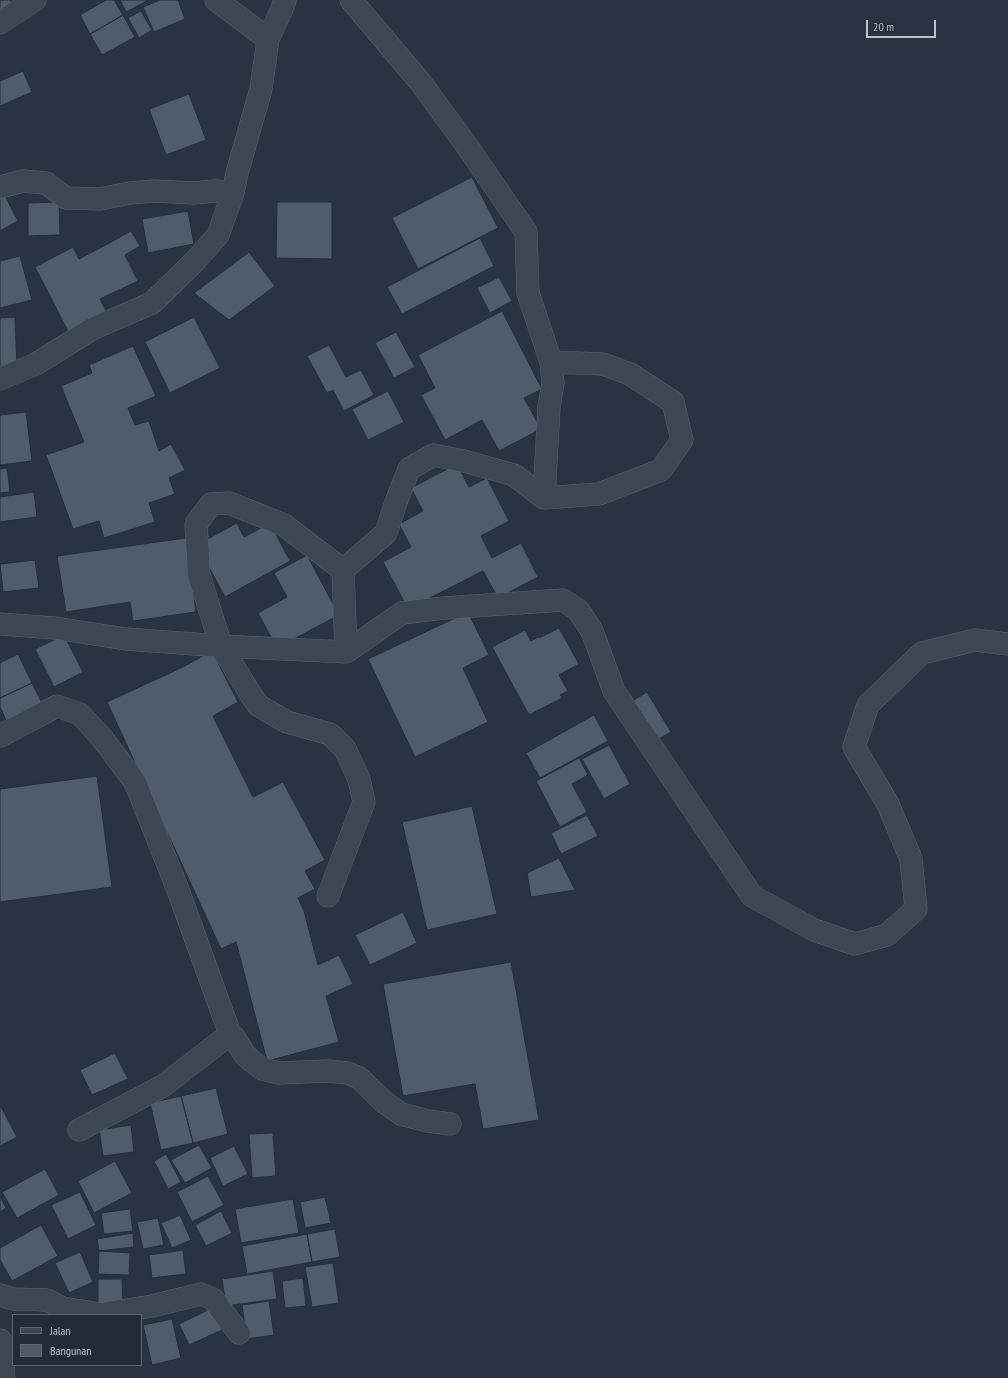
<!DOCTYPE html>
<html>
<head>
<meta charset="utf-8">
<style>
  body { margin:0 }
  #map { position:relative; width:1008px; height:1378px; overflow:hidden; background:#293443; font-family:"PT Sans Narrow",sans-serif }
  canvas { display:block }
  .legend { position:absolute; left:12px; top:1314px; width:130px; height:52px; box-sizing:border-box; background:#222b38; border:1px solid #5f6773; margin:0; padding:5px 7px; list-style:none; font-size:12px; color:#bac2cc }
  .legend li { display:flex; align-items:center; gap:8px; height:20px }
  .legend b { width:20px; border:1px solid #5f6773 }
  .scale { position:absolute; left:866px; top:20px; width:70px; height:18px; box-sizing:border-box; border:2px solid #bac2cc; border-top:0; padding-left:5px; font-size:12px; line-height:14px; white-space:nowrap; color:#bac2cc; -webkit-text-stroke:3px #222b38; paint-order:stroke }
</style>
</head>
<body>
<div id="map">
<canvas width="1008" height="1378"></canvas>
<ul class="legend">
<li><b style="height:5px;background:#3d4653"></b>Jalan</li>
<li><b style="height:11px;background:#4f5c6b"></b>Bangunan</li>
</ul>
<div class="scale">20 m</div>
</div>
<script>
const context = document.querySelector('canvas').getContext('2d');
context.lineJoin = 'round';
function fill(path, color) {
  context.fillStyle = color;
  context.fill(path, 'evenodd');
}
function toPath(rows) {
  const path = new Path2D();
  for (const r of rows) {
    path.moveTo(r[0], r[1]);
    for (let i = 2; i < r.length; i += 2) path.lineTo(r[i], r[i + 1]);
  }
  return path;
}
function trace(path, color, width, dash) {
  context.strokeStyle = color;
  context.lineWidth = width;
  context.lineCap = dash ? 'butt' : 'round';
  context.setLineDash(dash || []);
  context.stroke(path);
}
const building = toPath([
  [0,0,10,0,15,8,0,17,0,0],
  [106,0,114,0,123,15,90,34,80,15,106,0],
  [120,0,147,0,147,1,126,12,120,0],
  [160,0,178,0,185,19,154,32,143,7,160,0],
  [141,11,152,30,139,38,128,18,141,11],
  [123,15,135,37,102,55,90,34,123,15],
  [23,71,32,92,0,106,0,81,23,71],
  [189,94,206,140,166,155,149,109,189,94],
  [472,177,498,228,418,269,392,218,472,177],
  [4,194,18,221,0,231,0,196,4,194],
  [59,202,60,235,28,236,28,203,59,202],
  [277,202,332,202,332,259,276,258,277,202],
  [188,211,194,244,148,253,142,219,188,211],
  [131,231,140,246,125,255,138,281,100,299,107,313,69,333,35,267,73,247,79,259,113,241,131,231],
  [480,238,494,266,402,314,387,287,480,238],
  [249,252,275,286,229,320,194,293,249,252],
  [20,256,32,300,0,308,0,261,20,256],
  [499,277,512,301,490,313,477,288,499,277],
  [502,311,542,389,524,398,541,429,499,451,482,420,445,440,421,395,435,388,418,355,502,311],
  [15,317,17,367,0,368,0,318,15,317],
  [194,317,220,368,170,393,145,342,194,317],
  [396,332,415,367,394,378,375,343,396,332],
  [329,345,346,377,361,370,374,395,344,411,333,390,327,393,307,356,329,345],
  [133,346,156,396,128,408,135,425,149,421,159,451,171,444,185,470,169,478,175,494,149,503,155,522,104,538,99,521,73,529,46,455,84,442,61,386,92,373,89,365,133,346],
  [388,391,404,422,368,440,352,409,388,391],
  [26,412,32,461,0,465,0,415,26,412],
  [457,464,469,487,487,478,509,521,481,536,492,558,521,543,538,577,498,598,483,571,408,609,383,562,411,547,399,524,423,511,411,488,457,464],
  [7,468,10,492,0,493,0,469,7,468],
  [34,492,37,517,0,522,0,497,34,492],
  [237,523,244,537,270,523,290,561,225,597,204,558,200,543,237,523],
  [186,538,196,612,133,621,130,602,66,612,57,556,186,538],
  [307,555,339,615,277,648,258,613,287,597,274,573,307,555],
  [35,560,39,588,3,592,0,564,35,560],
  [468,612,489,655,463,668,488,722,415,757,368,659,468,612],
  [559,628,579,664,559,675,568,691,560,695,562,698,529,715,492,647,525,630,531,641,538,637,539,638,559,628],
  [64,635,83,672,54,687,35,649,64,635],
  [212,651,238,702,213,716,253,797,283,782,325,860,305,871,315,889,298,898,304,911,318,965,339,955,353,984,326,996,339,1042,267,1061,236,942,221,949,107,702,183,667,212,651],
  [18,654,32,683,0,698,0,663,18,654],
  [32,683,43,705,7,722,0,707,0,698,32,683],
  [647,692,671,732,652,743,629,703,647,692],
  [594,715,608,741,540,778,526,753,594,715],
  [609,745,630,784,604,799,582,759,609,745],
  [579,758,588,775,572,784,587,812,560,827,536,781,579,758],
  [97,776,112,887,0,902,0,789,97,776],
  [472,806,497,914,427,930,402,822,472,806],
  [587,815,598,836,561,854,551,833,587,815],
  [559,858,575,890,531,897,527,873,559,858],
  [403,912,417,943,370,965,355,935,403,912],
  [511,962,539,1120,483,1129,475,1084,403,1096,383,984,511,962],
  [115,1053,128,1079,92,1095,80,1070,115,1053],
  [216,1088,228,1134,193,1143,181,1096,216,1088],
  [181,1096,193,1143,161,1150,150,1103,181,1096],
  [0,1105,17,1137,0,1146,0,1105],
  [131,1125,134,1152,103,1156,99,1130,131,1125],
  [273,1133,276,1176,252,1178,249,1134,273,1133],
  [199,1145,212,1168,185,1183,171,1160,199,1145],
  [234,1146,248,1174,223,1186,210,1158,234,1146],
  [166,1154,181,1182,168,1189,154,1161,166,1154],
  [115,1161,132,1193,94,1213,78,1181,115,1161],
  [45,1169,59,1195,17,1218,2,1192,45,1169],
  [208,1176,224,1205,192,1222,177,1192,208,1176],
  [80,1192,96,1225,68,1239,51,1205,80,1192],
  [0,1196,6,1208,0,1212,0,1196],
  [325,1197,331,1223,305,1228,300,1202,325,1197],
  [293,1199,299,1233,241,1243,235,1209,293,1199],
  [130,1209,133,1231,104,1234,101,1213,130,1209],
  [221,1211,232,1233,206,1246,195,1225,221,1211],
  [180,1215,191,1240,172,1248,161,1223,180,1215],
  [158,1218,164,1245,143,1249,137,1222,158,1218],
  [41,1225,58,1256,12,1281,0,1260,0,1248,41,1225],
  [335,1229,340,1257,312,1262,307,1234,335,1229],
  [133,1233,134,1247,99,1251,97,1239,133,1233],
  [307,1234,312,1262,247,1274,242,1246,307,1234],
  [183,1250,186,1274,152,1278,149,1255,183,1250],
  [99,1251,130,1253,129,1275,98,1274,99,1251],
  [80,1252,93,1282,69,1293,55,1263,80,1252],
  [333,1263,339,1303,312,1307,305,1267,333,1263],
  [273,1271,277,1299,226,1306,222,1279,273,1271],
  [303,1278,306,1306,285,1308,282,1281,303,1278],
  [98,1279,122,1279,123,1304,98,1305,98,1279],
  [269,1301,274,1335,247,1339,242,1305,269,1301],
  [212,1308,222,1330,189,1345,179,1324,212,1308],
  [172,1319,181,1358,152,1365,143,1325,172,1319]
]);
fill(building, '#4f5c6b');
trace(building, '#242d3a', 1);
const minor = toPath([
  [216,0,268,39],
  [351,0,421,83,467,146,526,232,528,293,551,362,553,383,549,407,544,498],
  [0,23,35,0],
  [0,187,23,181,46,183,66,198,100,199,130,193,154,191,193,193,215,191,233,193],
  [0,379,36,364,92,329,152,303,195,261,218,235,233,193,237,173,261,89,268,39,282,9,285,0],
  [0,624,55,628,126,639,221,646,346,652,402,613,444,608,563,600,578,610,592,631,614,691,752,896,814,930,855,944,887,935,916,909,911,859,888,804,854,747,868,705,922,653,975,640,1008,644],
  [346,652,343,570,386,533,396,502,409,469,433,455,464,461,514,475,544,498,599,494,661,470,682,440,673,402,630,374,603,364,551,362],
  [0,736,57,706,80,714,102,738,135,782,178,890,230,1034,233,1036,245,1055,253,1062,262,1069,279,1073,327,1071,348,1073,359,1078,384,1102,401,1114,428,1121,450,1124],
  [328,896,364,802,359,779,345,749,330,734,287,722,259,706,253,698,221,646,199,575,196,524,211,504,229,503,284,525,343,570],
  [79,1130,163,1086,230,1034],
  [0,1295,13,1299,47,1300,62,1308,101,1314,152,1306,201,1294,213,1299,239,1333],
  [0,1340,4,1348,3,1378]
]);
trace(minor, '#5b6470', 23);
trace(minor, '#3d4653', 22);
</script>
</body>
</html>
